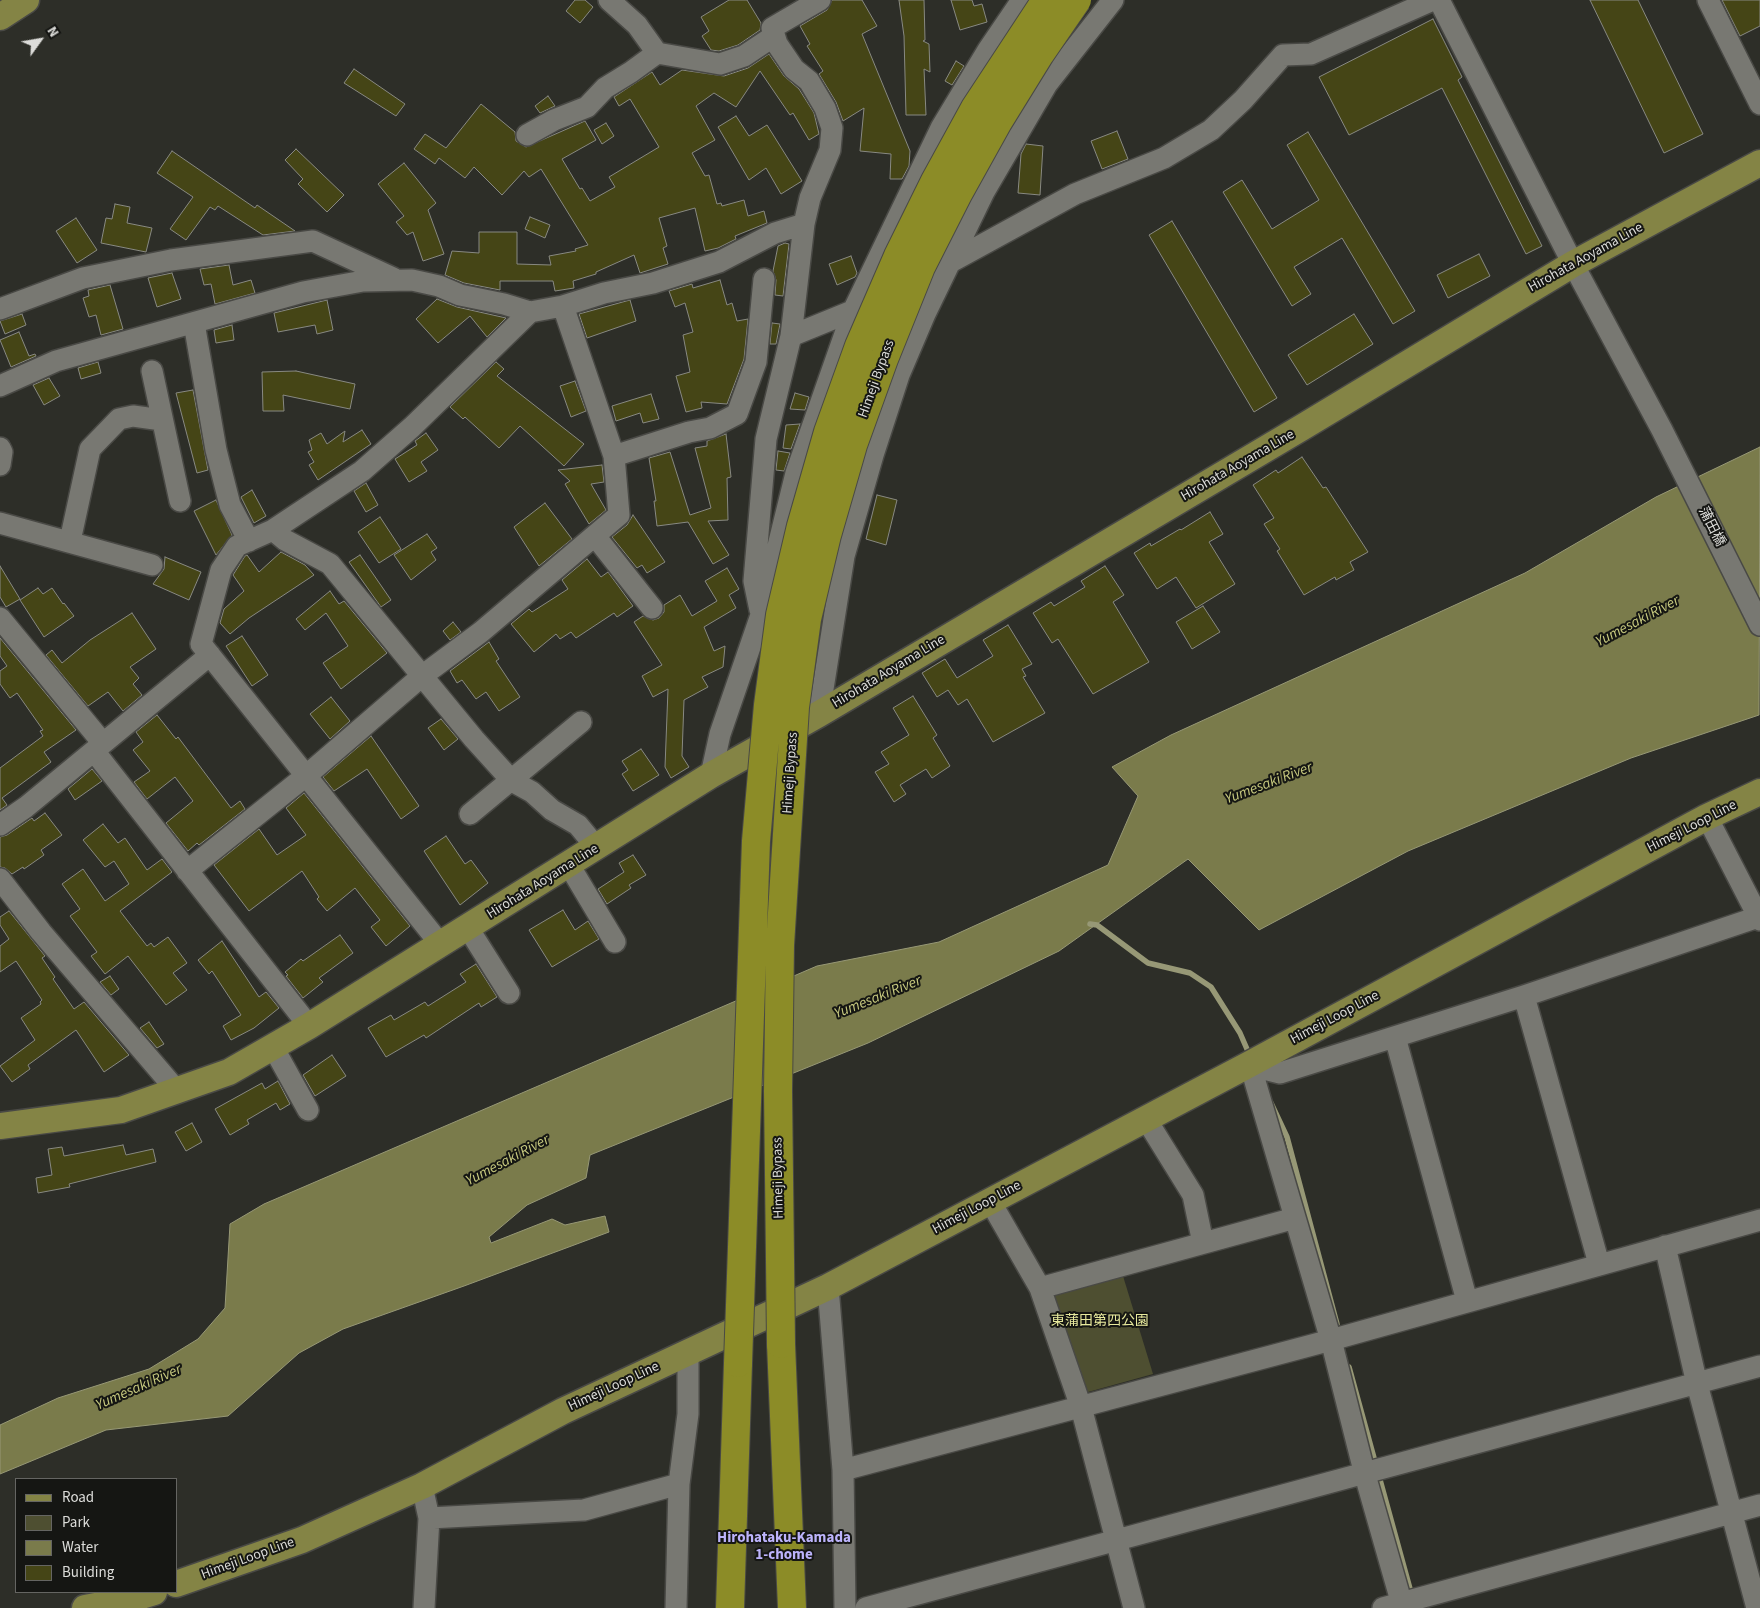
<!DOCTYPE html>
<html>
<head>
<meta charset="utf-8">
<style>
  body { margin:0 }
  #map { position:relative; width:1760px; height:1608px; overflow:hidden; background:#2d2e28; font-family:"Source Sans 3",sans-serif }
  canvas { display:block }
  .legend { position:absolute; left:15px; top:1478px; width:162px; height:115px; box-sizing:border-box; background:#151613; border:1px solid #656562; margin:0; padding:6px 9px; list-style:none; font-size:15px; color:#dcdcd9 }
  .legend li { display:flex; align-items:center; gap:10px; height:25px }
  .legend b { width:25px; border:1px solid #656562 }
  .north { position:absolute; left:15px; top:15px; width:50px; height:50px; -webkit-text-stroke:4px #151613; paint-order:stroke; rotate:58deg; font-size:14px; font-weight:700; line-height:20px; text-align:center; color:#dcdcd9 }
  .north::after { content:''; display:block; margin:auto; width:18px; height:22px; background:#dcdcd9; clip-path:polygon(50% 0,100% 100%,50% 72%,0 100%) }
</style>
</head>
<body>
<div id="map">
<canvas width="1760" height="1608"></canvas>
<ul class="legend">
<li><b style="height:6px;background:#848445"></b>Road</li>
<li><b style="height:14px;background:#4e4f31"></b>Park</li>
<li><b style="height:14px;background:#7a7b4b"></b>Water</li>
<li><b style="height:14px;background:#454516"></b>Building</li>
</ul>
<div class="north">N</div>
</div>
<script>
const context = document.querySelector('canvas').getContext('2d');
context.lineJoin = 'round';
function fill(path, color) {
  context.fillStyle = color;
  context.fill(path, 'evenodd');
}
function toPath(rows) {
  const path = new Path2D();
  for (const r of rows) {
    path.moveTo(r[0], r[1]);
    for (let i = 2; i < r.length; i += 2) path.lineTo(r[i], r[i + 1]);
  }
  return path;
}
function trace(path, color, width, dash) {
  context.strokeStyle = color;
  context.lineWidth = width;
  context.lineCap = dash ? 'butt' : 'round';
  context.setLineDash(dash || []);
  context.stroke(path);
}
function label(font, color, halo, rows, align = 'center') {
  context.font = font + ' "Source Sans 3","Noto Sans JP",sans-serif';
  context.lineWidth = 4;
  context.setLineDash([]);
  context.textBaseline = 'middle';
  context.strokeStyle = halo;
  context.fillStyle = color;
  for (const [text, x, y, turn = 0] of rows) {
    context.save();
    context.translate(x, y);
    context.rotate((+turn || 0) * Math.PI / 180);
    context.textAlign = isNaN(turn) ? turn : align;
    if (halo) context.strokeText(text, 0, 0);
    context.fillText(text, 0, 0);
    context.restore();
  }
}
fill(toPath([
  [1123,1276,1153,1374,1088,1392,1053,1296]
]), '#4e4f31');
const water = toPath([
  [1760,447,1759,715,1631,758,1408,851,1259,930,1188,859,1059,951,868,1043,590,1155,586,1178,527,1205,489,1237,491,1243,552,1219,565,1225,605,1216,609,1232,464,1286,343,1329,299,1353,228,1416,106,1430,0,1474,0,1425,58,1398,149,1369,198,1339,225,1308,230,1224,264,1204,817,966,939,942,1108,865,1138,796,1112,767,1171,735,1525,573,1656,497,1760,447]
]);
fill(water, '#7a7b4b');
trace(water, '#979876', 1);
trace(toPath([
  [1090,924,1097,925,1148,963,1190,973,1211,987,1240,1033,1250,1056],
  [1271,1103,1287,1137,1337,1324],
  [1349,1367,1412,1596]
]), '#979876', 5.5);
const building = toPath([
  [575,0,585,0,593,7,580,23,566,11,575,0],
  [729,0,747,0,761,23,760,30,738,45,719,51,711,50,702,36,709,31,701,17,729,0],
  [832,0,862,0,877,26,862,34,910,151,909,166,902,179,890,179,891,154,860,151,864,108,843,121,836,102,819,74,823,71,807,46,810,44,800,26,827,10,832,0],
  [899,0,924,0,925,40,923,41,929,44,930,72,924,69,926,115,906,115,904,36,899,0],
  [951,0,972,0,974,6,982,4,987,22,960,30,951,0],
  [1590,0,1638,0,1703,134,1664,153,1590,0],
  [1722,0,1760,0,1760,26,1740,36,1722,0],
  [1433,19,1462,77,1458,80,1542,246,1526,254,1442,88,1349,135,1319,77,1433,19],
  [769,54,784,76,799,89,814,113,819,134,809,140,793,113,790,115,760,71,736,107,714,93,696,106,715,140,692,153,705,176,709,175,717,204,721,203,722,206,744,200,748,216,764,211,767,223,735,236,736,239,718,248,705,251,695,208,659,218,667,246,663,248,668,264,640,273,634,255,596,272,596,274,573,281,574,288,555,291,553,281,500,281,500,290,464,283,445,275,452,251,479,253,479,232,517,232,517,264,551,265,549,256,576,251,575,249,588,245,541,169,529,177,524,171,502,195,474,167,465,178,439,158,435,164,414,149,425,134,446,148,481,104,515,132,516,141,526,147,585,121,596,140,562,159,580,189,582,188,590,201,615,187,609,177,659,147,630,99,619,106,614,97,652,72,660,85,682,70,724,76,748,68,769,54],
  [956,61,964,66,952,85,945,81,956,61],
  [354,69,405,104,396,116,344,83,354,69],
  [548,96,555,106,540,113,535,106,548,96],
  [736,116,749,136,767,125,802,181,781,194,766,168,749,180,718,127,736,116],
  [606,123,614,136,602,144,594,130,606,123],
  [1117,131,1128,159,1102,169,1091,141,1117,131],
  [1308,132,1415,311,1393,324,1342,238,1294,267,1311,294,1292,306,1223,192,1242,180,1272,229,1319,200,1287,145,1308,132],
  [1026,144,1043,146,1040,195,1018,193,1021,154,1026,144],
  [296,149,344,195,327,212,298,184,303,179,285,160,296,149],
  [172,151,255,208,257,205,295,231,263,235,218,206,215,210,210,207,186,240,170,229,193,197,157,173,172,151],
  [404,163,436,203,428,210,444,254,423,261,413,232,407,235,396,222,404,216,378,184,404,163],
  [115,204,130,207,127,223,152,228,146,252,101,243,106,218,112,219,115,204],
  [530,217,550,225,545,238,525,229,530,217],
  [76,218,97,250,77,263,56,231,76,218],
  [1172,221,1277,398,1254,412,1149,235,1172,221],
  [785,243,789,244,783,296,775,295,776,280,773,271,778,246,785,243],
  [1479,254,1490,276,1448,298,1437,275,1479,254],
  [851,256,857,273,855,277,837,285,829,264,851,256],
  [229,265,233,285,251,280,255,293,215,304,211,284,204,285,200,269,229,265],
  [172,273,181,299,157,307,148,278,172,273],
  [720,280,727,305,732,303,737,321,748,319,744,359,727,404,701,402,702,408,686,412,676,376,690,372,683,335,693,332,685,303,675,307,669,291,692,284,693,288,720,280],
  [110,285,123,329,101,335,96,315,89,317,83,298,89,296,88,290,110,285],
  [437,299,457,307,506,318,487,337,470,316,438,343,416,319,437,299],
  [327,300,333,330,317,334,315,325,278,332,274,313,327,300],
  [630,300,636,321,587,338,579,314,630,300],
  [22,314,26,325,5,334,0,321,22,314],
  [1354,314,1373,344,1307,385,1288,355,1354,314],
  [772,323,780,324,776,344,770,344,772,323],
  [232,325,234,340,216,343,214,330,232,325],
  [19,332,29,356,35,354,36,356,11,367,0,340,19,332],
  [98,362,101,373,81,379,78,368,98,362],
  [496,362,504,369,497,376,584,444,564,466,520,426,499,448,465,417,463,419,450,407,496,362],
  [296,371,355,384,350,409,283,395,284,411,263,411,262,372,296,371],
  [49,378,60,396,44,405,33,385,49,378],
  [575,381,586,411,571,417,560,386,575,381],
  [193,390,208,470,197,473,176,393,193,390],
  [795,393,809,397,805,410,790,409,795,393],
  [651,394,659,419,643,423,640,413,616,421,612,406,651,394],
  [800,424,791,449,783,448,786,425,800,424],
  [362,430,371,444,318,480,309,465,314,462,308,452,312,450,309,440,321,433,327,444,345,431,343,442,362,430],
  [426,433,438,450,421,462,427,471,409,482,395,459,417,445,415,441,426,433],
  [726,434,731,477,727,478,728,520,708,521,729,555,713,564,688,522,657,526,654,501,656,501,649,458,670,452,690,515,711,508,695,448,707,446,707,441,726,434],
  [778,451,790,453,784,471,776,470,778,451],
  [1302,457,1323,488,1326,487,1368,552,1350,562,1354,570,1336,580,1335,577,1304,595,1277,551,1280,549,1264,524,1274,518,1253,485,1276,470,1278,473,1302,457],
  [602,465,604,482,591,484,606,510,589,524,565,484,570,481,558,470,602,465],
  [366,483,378,505,366,512,354,491,366,483],
  [252,490,266,516,254,523,241,497,252,490],
  [877,495,897,500,886,545,866,539,877,495],
  [216,500,232,535,216,555,194,511,216,500],
  [545,503,572,539,539,566,514,527,545,503],
  [1210,512,1223,534,1209,542,1235,584,1196,608,1176,577,1157,589,1134,553,1150,543,1151,546,1180,529,1181,530,1210,512],
  [633,515,665,562,647,573,642,565,637,568,612,537,627,525,633,515],
  [380,517,401,549,379,563,358,532,380,517],
  [427,534,437,548,431,552,436,560,411,580,394,555,427,534],
  [281,552,305,565,314,575,249,618,230,634,220,623,224,609,244,591,233,575,245,556,247,555,259,572,281,552],
  [360,555,391,600,381,607,349,562,360,555],
  [165,557,201,572,189,600,153,584,164,569,165,557],
  [587,559,601,577,608,572,633,606,617,617,614,613,576,638,571,632,560,639,556,634,534,652,511,624,529,609,532,612,568,589,562,580,587,559],
  [0,566,20,599,6,607,0,597,0,566],
  [1105,566,1124,595,1113,602,1149,662,1093,694,1058,639,1052,643,1033,613,1051,602,1054,606,1085,587,1081,581,1105,566],
  [727,568,739,589,729,595,736,608,704,627,714,651,725,646,723,667,702,677,708,687,684,700,682,756,689,767,671,778,665,767,668,689,653,697,642,676,662,665,634,622,643,616,653,620,659,618,664,612,664,605,680,595,692,616,717,601,705,581,727,568],
  [38,588,43,594,52,588,63,604,64,603,74,616,44,637,20,600,38,588],
  [330,591,339,604,344,601,387,653,341,689,323,663,348,646,326,613,305,630,296,619,330,591],
  [1203,606,1220,632,1192,649,1176,622,1203,606],
  [132,613,156,649,130,667,139,678,133,684,142,695,123,711,108,692,88,706,46,655,52,650,62,663,90,640,132,613],
  [453,622,461,632,450,640,443,631,453,622],
  [1008,625,1032,664,1022,669,1026,676,1023,677,1045,713,993,742,967,699,958,705,948,690,937,697,922,673,945,659,957,678,993,656,983,640,1008,625],
  [242,636,268,675,252,686,226,646,242,636],
  [0,638,76,730,44,752,51,762,2,798,7,805,0,810,0,768,43,736,40,731,43,730,17,693,10,698,0,684,0,671,7,666,0,656,0,638],
  [489,642,499,659,496,661,520,697,499,711,486,692,476,699,462,680,457,683,450,671,489,642],
  [913,696,937,735,933,738,950,766,932,778,926,769,900,785,906,794,894,802,875,772,889,764,881,752,909,735,893,708,913,696],
  [331,697,350,721,330,739,310,714,331,697],
  [157,715,176,739,178,737,231,808,240,801,245,809,199,845,197,843,188,851,166,823,193,801,175,777,147,799,134,782,150,771,133,750,143,742,136,732,157,715],
  [441,719,458,739,444,750,428,728,441,719],
  [371,736,419,806,401,819,367,769,334,791,323,777,371,736],
  [641,749,659,775,633,791,622,774,628,770,622,761,641,749],
  [92,769,102,781,75,800,68,789,92,769],
  [304,793,410,926,386,946,371,927,380,920,355,888,327,911,317,899,319,897,302,871,249,911,214,865,259,829,277,855,306,835,286,808,304,793],
  [45,813,62,835,41,850,44,855,24,869,23,867,12,874,5,868,0,867,0,837,7,835,32,818,34,821,45,813],
  [103,824,118,843,125,838,147,870,162,859,172,872,120,911,147,946,151,943,154,947,168,937,187,963,173,973,187,990,166,1005,128,956,105,974,91,956,97,952,70,916,80,909,62,884,83,869,105,901,129,884,114,861,105,867,83,840,103,824],
  [446,836,465,864,471,860,488,883,460,905,424,851,446,836],
  [633,855,646,875,629,885,631,888,607,904,598,889,624,872,619,863,633,855],
  [563,910,575,930,588,921,599,939,552,967,529,930,563,910],
  [9,911,45,956,42,958,55,977,53,979,74,1009,84,1002,129,1055,104,1072,76,1030,28,1065,30,1069,12,1082,0,1066,35,1040,21,1018,41,1004,40,1002,42,1000,16,961,0,972,0,946,9,939,0,925,0,917,9,911],
  [340,935,353,953,319,978,323,982,303,998,286,976,288,975,285,972,301,959,303,961,340,935],
  [222,941,259,997,266,992,279,1008,254,1028,231,1040,223,1026,241,1015,212,971,209,974,198,960,222,941],
  [476,964,497,997,481,1007,479,1003,426,1038,424,1035,386,1057,368,1028,391,1015,394,1020,425,1002,428,1006,466,982,460,974,476,964],
  [110,976,119,989,111,995,100,982,110,976],
  [149,1022,164,1044,157,1048,140,1028,149,1022],
  [332,1055,346,1076,315,1096,303,1075,332,1055],
  [278,1081,290,1104,280,1110,276,1103,247,1120,249,1124,230,1135,215,1109,262,1083,265,1089,278,1081],
  [192,1123,202,1142,186,1151,175,1132,192,1123],
  [123,1145,126,1155,153,1149,156,1162,69,1184,70,1187,38,1193,36,1178,52,1175,48,1149,62,1147,64,1156,123,1145]
]);
fill(building, '#454516');
trace(building, '#888982', 1);
const minor = toPath([
  [609,0,637,25,657,53,720,64,744,56,774,36],
  [1439,0,1573,264,1662,430,1760,625],
  [1708,0,1760,104],
  [527,135,554,120,587,107,605,88,631,72,657,53],
  [947,264,1075,194,1164,158,1211,130,1243,100,1283,55,1311,54,1433,0],
  [0,309,83,278,171,260,313,241,393,278],
  [194,323,216,450,230,505,249,541],
  [791,336,862,307],
  [152,371,180,501],
  [0,386,56,361,303,292,363,281,412,280,439,286,460,295,504,304,530,312,563,306,604,293,653,283,719,262,775,233,804,224],
  [0,448,2,452,0,465],
  [614,456,689,432,710,428,737,414,756,362,764,279],
  [0,523,152,565],
  [273,530,285,540,330,564,474,739,512,781,532,792,552,810,578,825,597,848],
  [595,536,652,608],
  [70,541,90,449,119,419,133,416,162,420],
  [760,610,754,581,766,439,791,336,804,224,810,198,830,150,832,128,825,108,809,81,794,69,777,44,772,28,820,0],
  [0,618,102,742],
  [819,714,844,556,873,455,899,375,925,314,984,192,1047,84,1113,0],
  [94,751,309,1026],
  [711,775,720,734,761,615,796,473,853,311,941,128,988,50,1022,0],
  [470,814,581,722],
  [1707,817,1760,920],
  [0,825,26,807,210,655],
  [569,865,615,942],
  [187,871,307,775,422,676,481,632,619,515,614,456,563,306],
  [0,879,41,932,178,1092],
  [468,928,509,993],
  [441,945,201,644,221,570,237,546,273,530,362,471,412,427,530,312],
  [1524,996,1599,1264],
  [1395,1037,1467,1301],
  [273,1047,308,1110],
  [1248,1065,1254,1078,1331,1340,1365,1475,1403,1608],
  [1248,1065,1280,1073,1524,996,1758,917],
  [1146,1119,1193,1195,1203,1243],
  [990,1201,1040,1288,1081,1407,1134,1608],
  [1665,1246,1697,1384,1757,1608],
  [828,1287,843,1470,845,1608],
  [1040,1288,1295,1218],
  [843,1470,1331,1340,1760,1220],
  [422,1486,429,1518,424,1608],
  [429,1518,584,1510,679,1484],
  [676,1608,679,1484,688,1414,688,1352],
  [866,1608,1760,1366],
  [1383,1608,1760,1505]
]);
const major = toPath([
  [0,17,26,0],
  [0,1126,121,1110,229,1072,309,1026,711,775,819,714,1301,428,1573,264,1760,163],
  [176,1584,302,1540,422,1486,563,1411,828,1287,1248,1065,1707,817,1760,792],
  [85,1608,132,1599,154,1592]
]);
const highway = toPath([
  [781,1344,792,1608],
  [730,1608,738,1363]
]);
trace(minor, '#494945', 24);
trace(major, '#494945', 29);
trace(highway, '#494945', 30);
trace(minor, '#787872', 21);
trace(major, '#848445', 26);
trace(highway, '#8c8c27', 28);
const highwayBridge = toPath([
  [781,1344,778,1091,780,945,795,707,807,619,827,535,853,445,884,359,921,267,958,194,998,122,1040,54,1077,0],
  [738,1363,756,841,768,705,780,615,801,526,828,432,859,346,898,256,935,181,975,108,1046,0]
]);
trace(highwayBridge, '#494945', 30, []);
trace(highwayBridge, '#8c8c27', 28);
label('14px', '#dcdcd9', '#151613', [
  ["Hirohata Aoyama Line",1586,258,-29],
  ["Himeji Bypass",877,379,-70],
  ["Hirohata Aoyama Line",1238,466,-30],
  ["蒲田橋",1711,527,63],
  ["Hirohata Aoyama Line",889,672,-31],
  ["Himeji Bypass",791,773,-86],
  ["Himeji Loop Line",1692,827,-27],
  ["Hirohata Aoyama Line",543,882,-32],
  ["Himeji Loop Line",1335,1018,-28],
  ["Himeji Bypass",779,1178,-91],
  ["Himeji Loop Line",977,1208,-28],
  ["Himeji Loop Line",614,1387,-25],
  ["Himeji Loop Line",248,1559,-20]
]);
label('14px', '#e8ea9d', '#151613', [
  ["東蒲田第四公園",1100,1322]
]);
label('italic 15px', '#c8ca7f', '#151613', [
  ["Yumesaki River",1638,622,-28],
  ["Yumesaki River",1269,784,-21],
  ["Yumesaki River",878,998,-22],
  ["Yumesaki River",508,1161,-28],
  ["Yumesaki River",139,1388,-24]
]);
label('bold 15px', '#bcb3fb', '#151613', [
  ["Hirohataku-Kamada",784,1539],
  ["1-chome",784,1556]
]);
</script>
</body>
</html>
